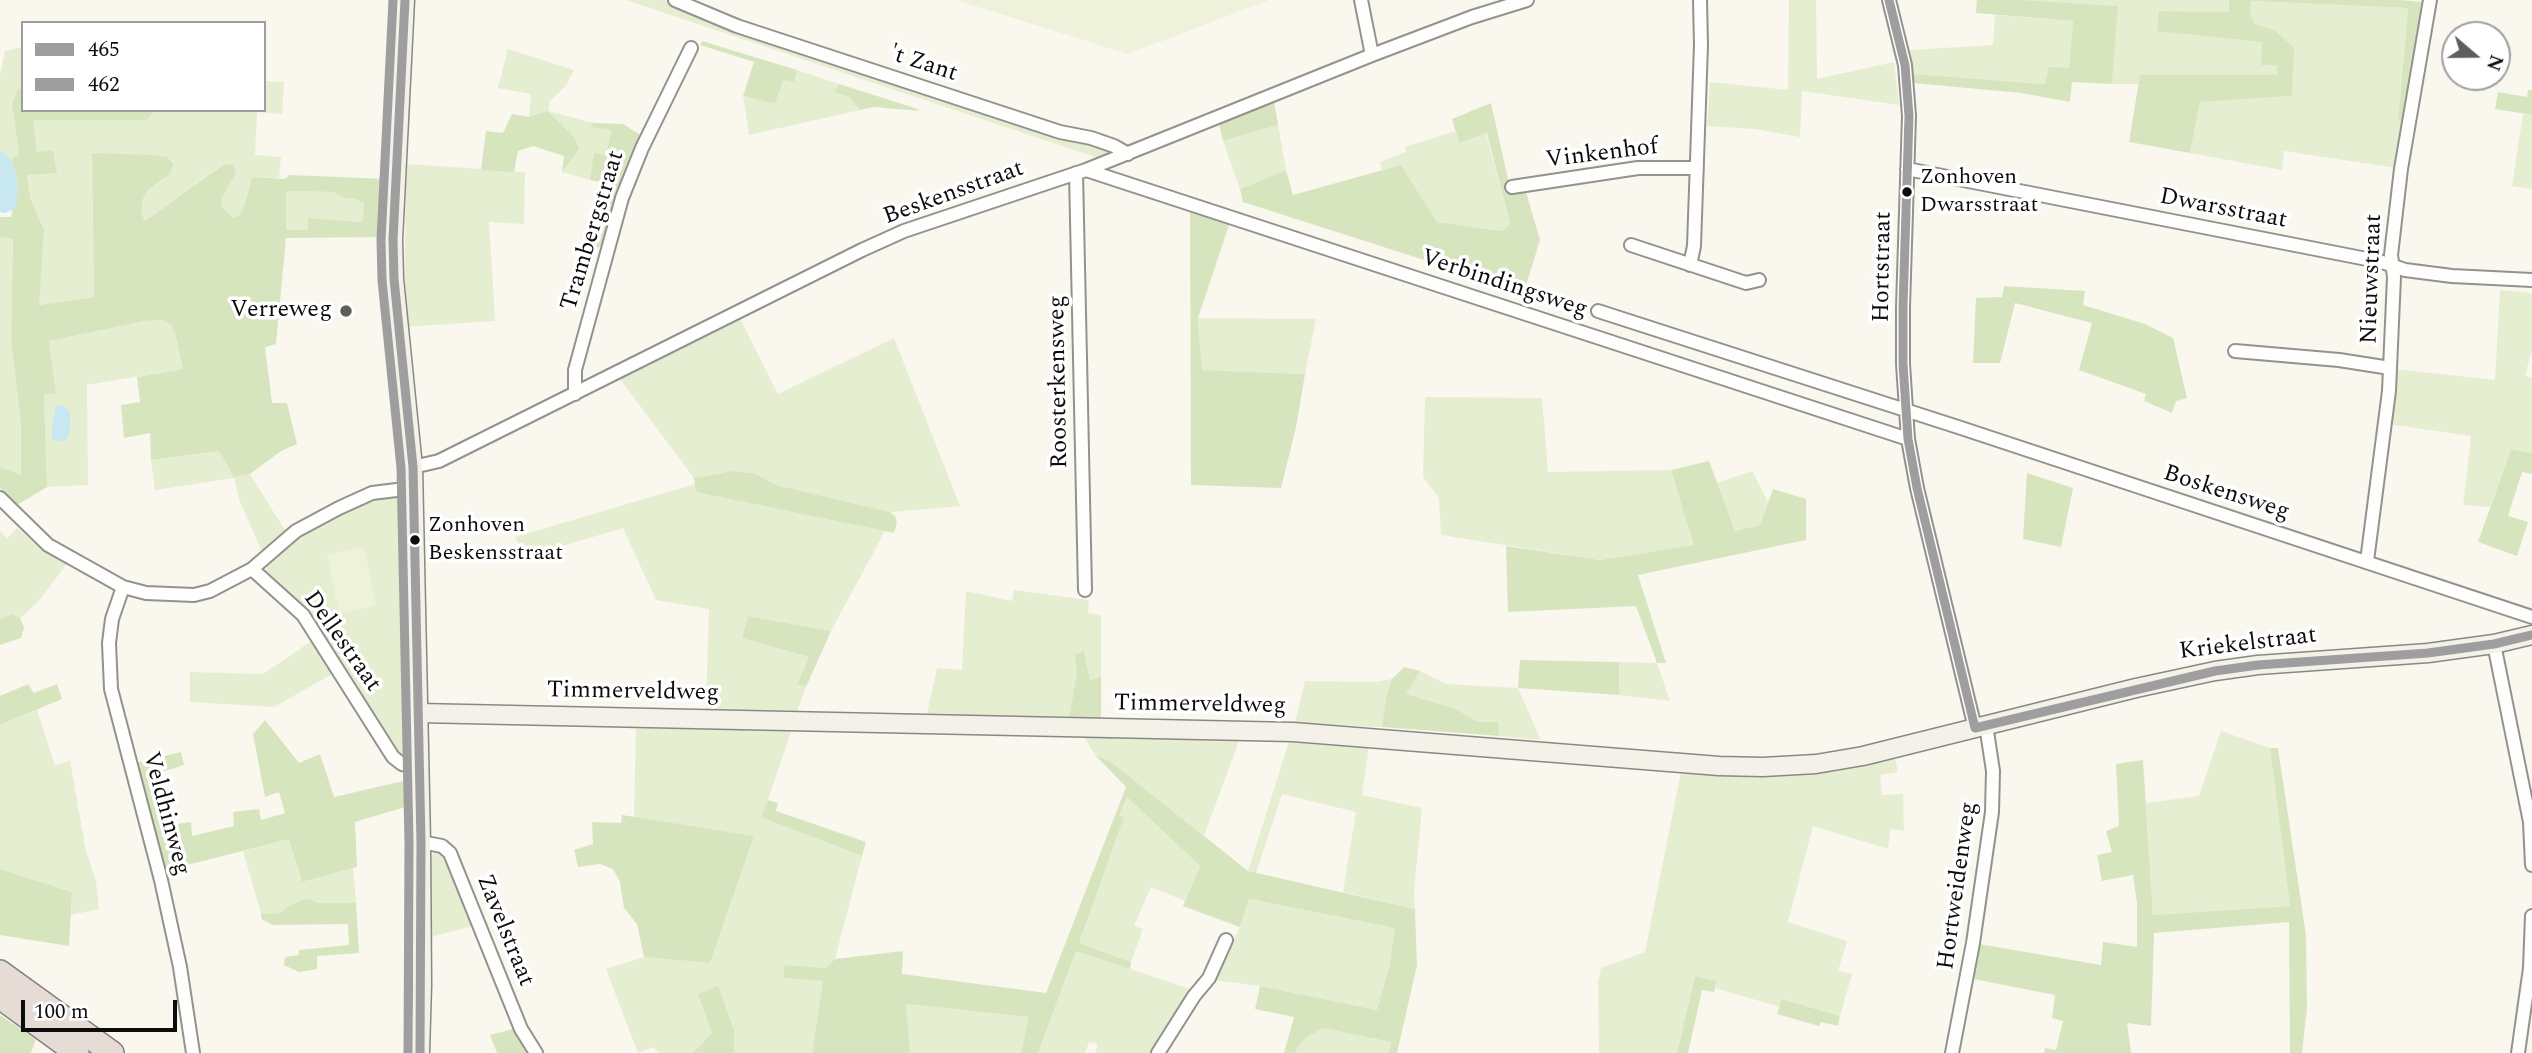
<!DOCTYPE html>
<html>
<head>
<meta charset="utf-8">
<style>
  body { margin:0 }
  #map { position:relative; width:2532px; height:1053px; overflow:hidden; background:#faf7ef; font-family:Spectral,serif }
  canvas { display:block }
  .legend { position:absolute; left:21px; top:21px; width:245px; height:91px; box-sizing:border-box; background:#fff; border:2px solid #9e9e9e; margin:0; padding:9px 12px; list-style:none; font-size:21px; color:#0c0c0c }
  .legend li { display:flex; align-items:center; gap:14px; height:35px }
  .legend b { width:35px; border:2px solid #9e9e9e }
  .north { position:absolute; left:2441px; top:21px; width:70px; height:70px; box-sizing:border-box; background:#fff; border:2px solid #9e9e9e; border-radius:50%; rotate:110deg; font-size:19px; font-weight:700; line-height:28px; text-align:center; color:#0c0c0c }
  .north::after { content:''; display:block; margin:auto; width:24px; height:32px; background:#5f5e5b; clip-path:polygon(50% 0,100% 100%,50% 72%,0 100%) }
  .scale { position:absolute; left:21px; top:1000px; width:156px; height:32px; box-sizing:border-box; border:4px solid #0c0c0c; border-top:0; padding-left:9px; font-size:21px; line-height:24px; white-space:nowrap; color:#0c0c0c; -webkit-text-stroke:5px #fff; paint-order:stroke }
</style>
</head>
<body>
<div id="map">
<canvas width="2532" height="1053"></canvas>
<ul class="legend">
<li><b style="height:9px;background:#9e9e9e"></b>465</li>
<li><b style="height:9px;background:#9e9e9e"></b>462</li>
</ul>
<div class="north">N</div>
<div class="scale">100 m</div>
</div>
<script>
const context = document.querySelector('canvas').getContext('2d');
context.lineJoin = 'round';
function fill(path, color) {
  context.fillStyle = color;
  context.fill(path, 'evenodd');
}
function toPath(rows) {
  const path = new Path2D();
  for (const r of rows) {
    path.moveTo(r[0], r[1]);
    for (let i = 2; i < r.length; i += 2) path.lineTo(r[i], r[i + 1]);
  }
  return path;
}
function trace(path, color, width, dash) {
  context.strokeStyle = color;
  context.lineWidth = width;
  context.lineCap = dash ? 'butt' : 'round';
  context.setLineDash(dash || []);
  context.stroke(path);
}
function label(font, color, halo, rows, align = 'center') {
  context.font = font + ' Spectral,serif';
  context.lineWidth = 7;
  context.setLineDash([]);
  context.textBaseline = 'middle';
  context.strokeStyle = halo;
  context.fillStyle = color;
  for (const [text, x, y, turn = 0] of rows) {
    context.save();
    context.translate(x, y);
    context.rotate((+turn || 0) * Math.PI / 180);
    context.textAlign = isNaN(turn) ? turn : align;
    if (halo) context.strokeText(text, 0, 0);
    context.fillText(text, 0, 0);
    context.restore();
  }
}
fill(toPath([
  [626,0,669,0,1111,150,1112,152,1101,159],
  [1789,0,1816,0,1817,79,1894,62,1899,105,1802,91,1800,137,1755,129,1707,126,1710,82,1788,90],
  [2024,0,2229,0,2229,12,2160,11,2263,42,2277,65,2277,75,2141,75,2140,84,2112,84,2117,6],
  [2250,1,2408,8,2398,120,2405,121,2397,168,2284,151,2282,170,2190,153,2200,102,2292,96,2274,30,2255,24,2250,15],
  [1995,15,2073,21,2069,68,2046,84,1913,74,1910,50,1993,45],
  [23,47,23,88,17,90,12,104,19,154,11,159,0,150,0,75,5,51],
  [508,49,574,70,565,87,550,101,548,111,594,123,591,127,611,129,606,155,594,154,590,180,562,172,578,149,574,137,548,111,529,117,531,94,498,88],
  [797,70,839,84,836,92,849,97,860,110,749,135,743,96,775,104,783,79,794,81],
  [264,81,284,82,282,114,257,112,255,155,281,157,279,178,252,177,245,203,240,215,234,218,222,207,221,200,236,173,223,164,145,221,141,213,143,199,148,190,163,180,92,153,94,297,38,305,44,229,31,200,27,174,57,173,37,152,33,120,147,120,155,110,264,110],
  [2523,114,2532,115,2532,189,2512,186],
  [1278,125,1286,170,1240,189,1223,141],
  [1455,131,1459,143,1486,133,1510,224,1502,231,1437,222,1401,165,1382,170,1380,162,1406,152,1405,147],
  [406,164,525,172,524,224,489,222,495,321,404,327],
  [286,191,333,192,344,198,355,199,364,203,362,222,309,218,308,230,286,230],
  [0,237,13,238,11,340,21,424,21,476,0,467],
  [2500,290,2532,293,2532,350,2525,375,2532,378,2532,453,2511,449,2490,507,2463,505,2471,436,2388,424,2394,369,2495,380],
  [1198,318,1316,319,1305,374,1202,370],
  [740,319,778,394,894,338,960,506,890,512,776,485,754,473,732,471,694,478,620,379],
  [163,320,171,325,175,333,183,369,87,385,88,485,47,487,44,395,56,393,49,341,145,321],
  [1425,397,1542,398,1548,472,1671,470,1695,545,1600,560,1441,535,1439,498,1423,477],
  [219,451,234,477,250,474,286,532,262,552,239,499,234,478,155,490,151,460],
  [1752,471,1768,502,1760,525,1735,531,1717,483],
  [695,484,696,492,885,531,831,631,748,616,743,638,809,657,797,683,806,687,797,711,706,709,709,609,656,600,623,528,525,557,515,537],
  [404,494,408,497,412,755,408,760,398,758,308,615,264,573,270,560,315,525,372,499],
  [17,528,42,550,67,564,37,603,20,618,13,614,0,619,0,531,7,539],
  [1014,590,1089,600,1088,613,1101,615,1101,677,1090,680,1084,651,1077,672,1069,718,927,714,937,668,962,670,966,591,1012,601],
  [313,640,332,674,274,707,190,702,190,672,263,674],
  [1619,662,1657,663,1670,701,1619,695],
  [1420,671,1446,684,1518,688,1541,740,1499,736,1497,722,1478,722,1454,708,1406,694],
  [1392,679,1386,697,1382,727,1295,723,1305,681,1375,682],
  [37,710,55,766,70,760,86,851,96,881,99,909,71,915,72,892,0,869,0,725],
  [636,726,792,729,762,817,862,856,835,959,826,968,786,965,784,978,823,981,812,1053,734,1053,734,1030,712,1033,693,1053,660,1053,653,1047,638,1053,606,969,644,957,710,963,754,836,634,818],
  [2221,731,2270,748,2290,906,2153,915,2146,803,2199,796],
  [1084,737,1239,741,1204,836,1110,761,1095,755],
  [1289,742,1369,747,1362,795,1422,808,1414,891,1415,909,1343,892,1356,812,1282,794,1256,873,1248,871],
  [1895,758,1898,772,1880,775,1882,795,1903,794,1904,831,1891,829,1888,849,1813,826,1788,922,1847,941,1838,971,1852,974,1840,1016,1783,999,1780,1007,1715,988,1716,981,1695,976,1677,1053,1599,1053,1598,982,1601,968,1645,952,1681,772,1740,776,1801,774],
  [1127,797,1200,866,1185,901,1151,887,1134,926,1143,929,1131,962,1079,943,1123,818,1119,816],
  [289,839,302,882,353,868,356,903,317,903,311,899,281,913,261,914,243,851],
  [435,851,445,854,473,926,430,937,430,858],
  [1248,899,1395,928,1389,968,1377,1010,1260,986,1214,980,1240,927],
  [1076,951,1193,990,1154,1053,1095,1053,1098,1044,1089,1042,1085,1053,1038,1053],
  [906,1004,1030,1017,1021,1053,910,1053],
  [1323,1027,1391,1042,1388,1053,1295,1053,1298,1046,1307,1037]
]), '#e5eed1');
fill(toPath([
  [1977,0,2024,0,2118,6,2112,84,2072,82,2070,102,2021,93,1913,83,1913,74,2045,84,2049,67,2069,68,2073,21,1976,13],
  [2229,0,2400,0,2423,2,2405,121,2398,121,2408,8,2251,1,2250,15,2255,24,2274,30,2294,48,2292,96,2200,102,2190,153,2129,142,2140,75,2277,75,2277,65,2261,65,2262,42,2157,31,2159,11,2229,12],
  [702,41,797,70,794,82,783,80,775,104,743,96,754,62,700,45],
  [839,84,915,108,920,111,874,107,860,110,849,97,835,92],
  [23,88,23,110,155,110,147,120,33,120,37,152,53,150,57,173,27,175,31,200,44,229,39,305,94,297,92,153,154,155,167,157,173,164,170,174,148,190,143,199,141,213,145,221,224,164,233,165,236,173,221,200,222,207,234,218,240,215,245,203,252,177,285,179,289,175,386,179,384,237,286,238,276,344,265,347,272,403,287,403,297,444,281,451,250,474,234,477,219,451,151,460,150,433,124,438,121,405,140,402,137,377,183,369,175,333,171,325,163,320,145,321,49,341,56,393,44,395,47,487,17,505,0,488,0,467,21,475,21,424,11,340,13,239,0,237,0,217,11,217,18,184,11,159,19,154,12,104,17,90],
  [286,191,333,192,344,198,355,199,364,203,362,222,308,218,308,230,286,230],
  [2528,90,2532,90,2532,115,2495,109,2498,92,2527,97],
  [1274,101,1278,125,1223,141,1219,124],
  [1491,103,1510,188,1526,192,1540,240,1524,292,1243,202,1240,189,1286,170,1293,195,1401,165,1437,222,1502,231,1510,224,1487,133,1459,143,1452,119],
  [548,111,574,137,579,149,562,172,564,156,533,146,518,151,514,172,481,170,486,131,503,133,512,114,529,117],
  [594,123,623,124,639,134,640,140,624,175,605,241,598,248,593,244,604,183,590,180,594,153,606,155,611,130,590,127],
  [1190,210,1230,222,1198,318,1202,370,1305,374,1296,427,1281,488,1191,485],
  [2004,286,2085,291,2083,305,2145,324,2173,338,2187,398,2176,401,2172,413,2144,401,2146,394,2079,370,2092,323,2015,303,2000,363,1973,363,1976,298,2002,297],
  [2511,449,2532,453,2532,474,2522,472,2508,516,2528,522,2517,556,2478,542],
  [1709,461,1735,531,1760,525,1773,489,1806,499,1806,540,1638,575,1666,663,1657,663,1636,606,1508,612,1506,546,1600,560,1694,545,1671,470],
  [732,471,754,473,776,485,890,512,895,516,897,523,894,533,696,492,694,478],
  [2027,473,2073,488,2061,547,2023,539],
  [13,614,20,618,24,627,21,638,0,645,0,619],
  [748,616,831,631,806,687,797,684,809,657,742,638],
  [1084,651,1090,680,1101,677,1101,718,1069,718,1077,672,1075,655],
  [1520,660,1619,662,1619,695,1518,688],
  [1404,667,1420,671,1406,694,1454,708,1478,722,1498,722,1499,736,1382,727,1386,697,1392,679],
  [28,684,34,693,57,684,62,699,0,725,0,696],
  [265,720,299,763,320,754,334,797,412,779,414,817,407,818,405,807,355,822,357,867,302,882,289,839,164,871,136,763,181,752,184,765,155,774,168,825,191,822,192,836,234,826,233,812,259,809,261,820,285,813,279,792,265,797,253,734],
  [2270,748,2278,748,2306,935,2307,1007,2302,1053,2290,1053,2289,922,2154,933,2151,1026,2127,1023,2131,1053,2044,1053,2045,1048,2056,1050,2063,1021,2052,1018,2055,995,1974,979,1979,944,2101,965,2103,942,2137,947,2137,903,2133,875,2102,881,2097,855,2112,852,2106,831,2119,826,2116,764,2143,760,2153,915,2290,906],
  [1095,755,1110,761,1248,871,1415,909,1417,965,1397,1053,1388,1053,1391,1042,1323,1028,1307,1037,1298,1046,1295,1053,1284,1053,1294,1017,1255,1009,1260,986,1377,1010,1389,968,1395,928,1249,899,1240,927,1183,906,1200,866,1127,797,1119,816,1124,817,1079,943,1131,962,1130,969,1076,951,1038,1053,1021,1053,1029,1017,906,1004,910,1053,812,1053,823,981,783,978,785,965,826,968,835,959,903,951,902,974,1046,993,1126,787],
  [768,800,778,803,776,811,866,842,862,856,761,817],
  [622,815,754,836,710,963,644,957,637,924,624,908,620,882,613,869,600,864,578,867,574,850,593,844,592,822,621,823],
  [0,869,72,892,69,946,0,935],
  [303,900,311,899,317,903,356,903,359,953,317,956,317,969,299,972,284,965,285,957,299,955,299,950,349,945,348,924,273,925,262,920,261,914,281,913,290,905],
  [1695,976,1716,981,1715,988,1714,992,1702,990,1688,1053,1677,1053],
  [718,986,734,1030,734,1053,693,1053,712,1033,698,994],
  [1782,999,1840,1016,1838,1026,1821,1022,1819,1026,1777,1014],
  [0,1015,36,1039,31,1053,0,1053],
  [517,1028,530,1053,497,1053,490,1035]
]), '#d7e5bf');
fill(toPath([
  [956,0,1269,0,1128,54],
  [364,547,376,606,339,614,327,555]
]), '#eef2da');
fill(toPath([
  [0,150,11,159,18,184,17,202,13,210,4,213,0,212],
  [62,405,70,411,70,428,68,439,60,442,52,439,52,424,56,406]
]), '#c8e8f1');
const street = toPath([
  [675,0,737,26,1060,132,1091,138,1114,146,1128,154],
  [1361,0,1372,55],
  [1889,0,1905,65,1909,116,1903,307,1903,364,1908,439,1917,488,1975,728],
  [1907,169,2382,262,2405,270,2452,276,2532,280],
  [1086,170,1908,439],
  [1076,173,1085,590],
  [1512,187,1638,168,1697,168],
  [1631,245,1746,283,1759,280],
  [1690,265,1694,246,1701,45,1700,0],
  [1598,311,1958,427,2532,617],
  [2235,351,2339,360,2390,368],
  [575,394,575,370,622,198,642,148,691,48],
  [413,467,439,461,862,250,904,231,1086,170,1372,55,1472,17,1527,0],
  [0,498,48,545,123,587,146,593,194,595,210,591,252,569,296,531,339,508,372,493,413,488],
  [2367,561,2389,391,2394,277,2391,255,2401,169,2430,0],
  [252,569,303,615,393,757,402,764,419,767],
  [123,587,112,619,109,643,111,689,161,880,180,967,193,1053],
  [2494,644,2530,822,2532,865],
  [421,842,442,846,450,853,521,1029,536,1053],
  [1158,1053,1194,996,1209,978,1226,940],
  [1952,1053,1973,943,1992,812,1993,771,1986,725],
  [2518,1053,2530,968,2532,916]
]);
const secondary = toPath([
  [405,0,393,240,394,279,413,467,421,842,422,985,420,1053],
  [419,713,1293,732,1719,766,1763,767,1816,764,1863,756,2136,688,2215,671,2258,665,2428,653,2494,644,2532,635]
]);
const highway = toPath([
  [0,972,112,1053],
  [0,997,77,1053]
]);
trace(street, '#93928e', 16);
trace(secondary, '#8a8885', 21);
trace(highway, '#807f7c', 26);
trace(street, '#fefefd', 12);
trace(secondary, '#f4f1e8', 18);
trace(highway, '#e7dcd5', 23);
trace(toPath([
  [405,0,393,240,394,279,413,467,421,842,420,1053],
  [1889,0,1905,65,1909,116,1903,307,1903,364,1908,439,1917,488,1975,728],
  [1975,728,2215,671,2258,665,2428,653,2494,644,2532,635]
]), '#9e9e9e', 9);
trace(toPath([
  [393,0,381,240,382,280,401,468,409,842,408,1053]
]), '#9e9e9e', 9);
for (const [x, y, r, color] of [
  [1907,192,6,"#0c0c0c"],
  [346,311,7,"#5f5e5b"],
  [415,540,6,"#0c0c0c"]
]) {
  const dot = new Path2D();
  dot.arc(x, y, r, 0, 2 * Math.PI);
  context.fillStyle = color;
  context.fill(dot);
  trace(dot, '#fff', 2.5);
}
label('22px', '#0c0c0c', '#fff', [
  ["Zonhoven",1920,179],
  ["Dwarsstraat",1920,207],
  ["Zonhoven",428,527],
  ["Beskensstraat",428,555]
], 'left');
label('24px', '#0c0c0c', '#fff', [
  ["'t Zant",923,65,18],
  ["Vinkenhof",1602,155,-7],
  ["Beskensstraat",954,194,-20],
  ["Dwarsstraat",2223,210,11],
  ["Trambergstraat",594,231,-73],
  ["Hortstraat",1884,267,-89],
  ["Nieuwstraat",2373,279,-88],
  ["Verbindingsweg",1504,285,18],
  ["Roosterkensweg",1060,382,-91],
  ["Boskensweg",2226,494,18],
  ["Dellestraat",341,642,55],
  ["Kriekelstraat",2248,645,-7],
  ["Timmerveldweg",633,693,1],
  ["Timmerveldweg",1200,706,1],
  ["Veldhinweg",165,814,75],
  ["Hortweidenweg",1959,886,-82],
  ["Zavelstraat",504,931,68]
]);
label('24px', '#0c0c0c', '#fff', [
  ["Verreweg",332,311]
], 'right');
</script>
</body>
</html>
